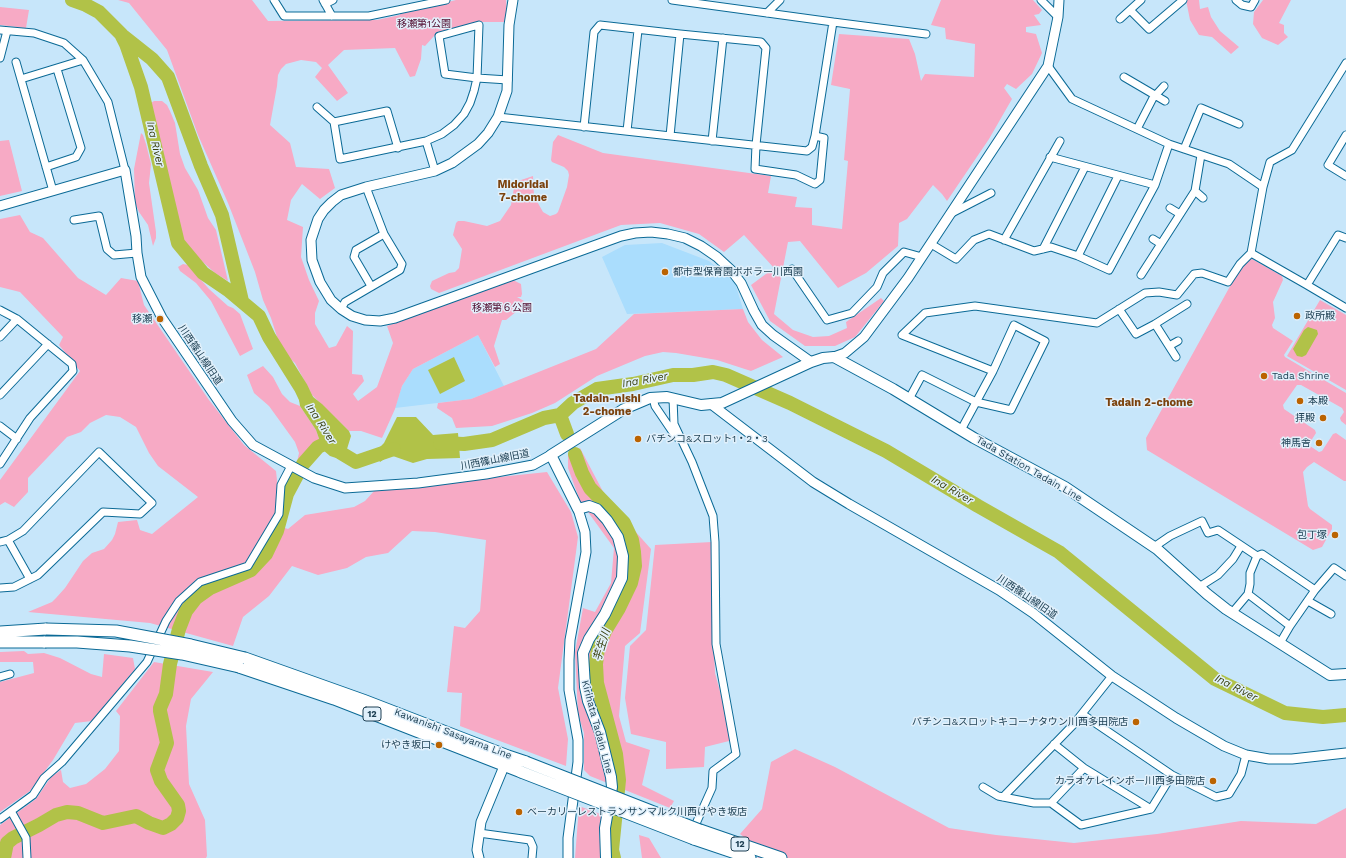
<!DOCTYPE html>
<html>
<head>
<meta charset="utf-8">
<style>
  body { margin:0 }
  canvas { display:block; background:#c7e6fa }
</style>
</head>
<body>
<canvas width="1346" height="858"></canvas>
<script>
const context = document.querySelector('canvas').getContext('2d');
context.lineJoin = 'round';
function fill(path, color) {
  context.fillStyle = color;
  context.fill(path, 'evenodd');
}
function toPath(rows) {
  const path = new Path2D();
  for (const r of rows) {
    path.moveTo(r[0], r[1]);
    for (let i = 2; i < r.length; i += 2) path.lineTo(r[i], r[i + 1]);
  }
  return path;
}
function trace(path, color, width, dash) {
  context.strokeStyle = color;
  context.lineWidth = width;
  context.lineCap = dash ? 'butt' : 'round';
  context.setLineDash(dash || []);
  context.stroke(path);
}
function label(font, color, halo, rows, align = 'center') {
  context.font = font + ' "Work Sans","Noto Sans JP",sans-serif';
  context.lineWidth = 3;
  context.setLineDash([]);
  context.textBaseline = 'middle';
  context.strokeStyle = halo;
  context.fillStyle = color;
  for (const [text, x, y, turn = 0] of rows) {
    context.save();
    context.translate(x, y);
    context.rotate((+turn || 0) * Math.PI / 180);
    context.textAlign = isNaN(turn) ? turn : align;
    if (halo) context.strokeText(text, 0, 0);
    context.fillText(text, 0, 0);
    context.restore();
  }
}
fill(toPath([
  [662,243,709,261,735,283,743,309,627,314,602,257,625,245],
  [478,335,504,386,471,399,395,408,402,386,413,369]
]), '#aaddfd');
fill(toPath([
  [118,0,252,0,268,21,377,20,400,15,400,14,456,0,506,0,507,9,504,22,482,22,435,35,425,46,422,45,421,59,415,76,410,77,395,48,344,50,328,65,348,93,337,101,315,77,322,68,316,62,301,60,286,64,281,69,278,75,277,86,270,125,290,143,296,167,329,169,335,188,320,199,302,184,291,200,287,220,303,227,301,257,309,280,319,301,315,313,315,324,329,348,336,346,347,326,353,331,352,374,362,375,364,381,353,394,358,401,377,387,393,343,387,326,513,280,521,284,522,294,521,297,517,297,524,301,517,311,506,320,502,320,494,346,500,364,495,367,478,335,413,369,402,386,395,409,382,438,361,431,349,431,312,395,295,363,285,354,279,343,271,318,263,300,255,272,228,203,198,135,167,50,129,3],
  [941,0,1033,0,1042,10,1039,14,1034,15,1041,25,1026,27,1026,32,1036,34,1042,53,1032,74,1016,89,1007,84,1004,88,1012,99,989,139,947,201,942,194,933,185,907,219,899,223,898,246,866,273,838,288,800,241,788,242,774,314,793,330,813,337,829,336,847,328,846,322,881,298,884,301,855,337,835,346,805,346,770,321,751,285,774,268,744,235,724,252,699,234,660,223,621,225,439,293,431,289,430,286,432,281,449,273,455,272,459,268,462,249,453,235,456,223,458,221,464,221,487,226,500,221,511,205,515,182,533,176,534,196,543,212,550,216,556,214,558,212,567,187,569,175,568,171,564,167,552,162,551,160,553,142,558,135,603,153,771,176,768,193,797,197,795,207,812,208,812,225,842,229,848,161,844,160,850,89,831,85,839,34,909,39,915,54,921,81,925,74,974,77,975,44,946,39,945,28,931,25],
  [1186,0,1199,0,1200,9,1208,7,1211,17,1220,31,1239,47,1231,54,1212,37,1199,35,1190,20],
  [1263,0,1291,0,1279,23,1284,25,1284,33,1288,37,1278,45,1262,38,1253,24,1254,12],
  [0,7,29,10,26,28,0,25],
  [154,101,162,101,167,105,170,111,175,123,180,154,185,168,198,190,208,218,216,230,228,281,215,273,184,245,168,186,151,115,151,103],
  [141,133,143,135,146,144,151,164,149,183,156,232,156,238,153,246,148,225,139,212,135,203,134,169],
  [9,140,22,191,0,196,0,141],
  [20,215,30,232,43,238,78,278,106,295,121,278,138,281,144,305,209,400,244,445,276,471,282,527,288,529,305,515,354,507,365,501,375,490,547,472,571,512,578,537,558,688,568,739,566,766,460,726,462,693,447,692,454,626,465,628,480,611,486,540,435,532,412,531,388,553,366,557,347,568,318,575,292,566,269,596,243,617,233,646,150,623,28,612,52,602,56,598,65,588,83,561,92,553,104,549,112,540,115,534,118,522,137,520,140,530,152,534,198,497,158,466,149,453,136,427,120,417,106,415,90,423,81,432,67,437,28,478,28,492,14,507,5,502,0,505,0,480,80,371,59,345,63,337,20,292,0,287,0,219],
  [1252,259,1282,276,1283,280,1273,302,1275,318,1272,325,1273,328,1293,341,1284,355,1285,357,1346,393,1346,425,1341,421,1340,418,1344,412,1342,408,1301,385,1297,385,1283,405,1284,409,1315,430,1316,433,1309,444,1310,446,1319,452,1322,451,1333,434,1336,433,1346,440,1346,481,1344,481,1314,462,1307,467,1303,472,1308,506,1310,509,1332,525,1332,529,1322,547,1313,550,1147,450,1146,438,1244,261],
  [183,264,188,265,209,289,228,306,233,308,240,314,253,349,240,356,211,301,196,283,180,271,178,267],
  [1320,300,1346,315,1346,390,1287,356],
  [743,309,748,322,762,340,783,357,751,371,717,360,676,353,663,352,645,356,597,376,555,403,532,413,492,426,456,428,452,418,437,408,438,403,471,399,596,349,634,314],
  [263,366,273,377,282,394,290,402,300,406,316,430,323,450,308,465,298,464,297,462,299,453,295,442,269,406,254,393,247,375],
  [580,448,608,501,651,549,640,633,625,646,619,716,626,742,650,750,642,785,674,801,670,808,590,776,584,770,584,733,578,714,575,652,583,608,595,612,611,583,614,548,580,501,568,468,568,455],
  [712,542,713,622,715,673,733,740,705,747,704,767,666,769,666,742,631,734,625,698,630,646,646,630,655,545],
  [24,651,28,654,44,653,60,658,91,674,102,677,104,654,133,658,135,669,92,721,75,723,53,760,30,791,0,812,0,682,34,673,33,662,0,662,0,652],
  [154,662,213,672,191,699,186,726,189,784,205,820,207,856,206,858,0,858,0,825,36,799,51,777,61,770,63,782,70,788,86,784,105,769,119,751,120,716,116,711],
  [795,749,835,767,949,828,996,835,1074,843,1157,834,1241,821,1316,824,1346,808,1346,858,758,858,760,850,740,834,762,809,771,762],
  [579,806,603,815,599,834,602,858,575,858],
  [639,835,649,838,661,858,642,858]
]), '#f7aac5');
fill(toPath([
  [1308,327,1317,330,1318,334,1306,355,1302,357,1297,356,1293,349,1304,330],
  [454,357,465,381,440,394,428,370],
  [298,393,308,393,322,404,349,431,351,436,347,449,339,459,330,456,323,450,316,430,300,406],
  [397,417,416,417,433,435,458,433,460,458,427,459,413,463,390,455,380,462,375,452,384,443]
]), '#b1c248');
trace(toPath([
  [72,0,86,5,99,12,121,34,126,44,141,87,178,243,203,273,228,290,259,316,269,337,301,388,311,409],
  [123,36,152,59,168,77,201,166,222,215,242,301],
  [560,415,567,434],
  [330,440,341,453,356,462,394,449],
  [440,443,464,444,492,440,544,418,560,415,573,403,597,389,633,384,673,375,693,375,713,372,726,375,790,403,886,451,978,506,1059,552,1215,679,1285,713,1323,717,1346,715],
  [575,454,582,473,590,488,624,523,632,540,634,552,635,566,631,583,619,608,605,631,598,648,596,664,597,683,616,754,619,780,612,850,614,858],
  [4,858,7,843,13,838,39,825,56,815,67,812,78,813,103,823,136,816,149,823,163,828,171,824,177,818,179,811,178,805,161,781,157,770,167,743,160,711,160,708,166,694,170,664,179,629,186,611,196,598,210,588,251,570,266,554,277,531,287,494,303,464,318,447,331,441]
]), '#b1c248', 14);
const minor = toPath([
  [274,0,284,16,369,16,446,0],
  [323,0,332,16],
  [672,0,833,22],
  [1041,0,1058,17],
  [1236,0,1242,5,1251,7,1255,0],
  [325,4,333,0],
  [1130,10,1149,29,1183,0],
  [767,13,780,0],
  [1120,19,1141,0],
  [0,30,34,33,64,43,83,60,108,102,125,170],
  [0,58,7,31],
  [16,62,53,191],
  [1048,66,1072,99,1169,144],
  [1124,77,1165,101],
  [21,79,83,60],
  [317,107,334,122,340,159,426,141,442,134,454,125,464,114,470,103,474,91,477,78,479,25,439,36,445,74,477,78,508,80],
  [498,117,807,151,812,147,815,136,833,22,926,34],
  [334,122,387,111,398,148],
  [584,127,594,32,600,25,680,34,761,42,766,48,756,145,755,169,796,175,815,184,820,180,824,138,815,136],
  [1137,129,1153,98,1164,86],
  [627,131,638,30],
  [1346,135,1328,165,1346,176],
  [670,136,680,34],
  [426,141,435,171],
  [712,141,723,38],
  [1184,149,1201,108,1239,124],
  [1050,157,1155,185],
  [46,167,76,157,81,148,57,69],
  [1195,191,1203,198],
  [1170,208,1180,214],
  [952,213,991,193],
  [74,220,99,216,107,249,114,255,137,253],
  [1153,239,1161,244],
  [1004,240,1060,141],
  [931,244,956,259,974,240,989,234,1034,251,1051,247,1078,256,1109,270,1155,185,1169,144,1229,164,1263,187],
  [1043,249,1085,167],
  [1251,253,1307,285,1338,235,1346,238],
  [1078,256,1118,176],
  [792,269,827,320,852,313,877,287,883,273,904,252,922,257],
  [1141,275,1195,191,1201,155],
  [1307,285,1346,308],
  [371,286,354,257,356,250,384,234],
  [341,309,345,302,400,270,402,264,384,234,366,187],
  [1119,309,1136,334,1155,324],
  [0,310,17,319,72,364,73,371,30,418,0,464],
  [0,337,17,319],
  [1169,346,1178,341],
  [1176,357,1155,324,1187,304],
  [0,395,48,344],
  [653,398,655,406,676,437],
  [673,398,674,424,692,462,713,516,715,542,716,644,736,754,713,771,712,788,694,828],
  [909,399,922,375,976,402,1011,410,1045,341,1014,325,993,371],
  [0,426,17,439],
  [961,430,993,371,902,335,925,313,975,306,1097,323,1145,293,1159,292,1177,295,1194,274,1202,273,1228,282,1240,264,1251,253,1263,187,1270,162,1292,150,1346,63],
  [8,540,30,579],
  [0,542,8,540,23,531,99,452,152,503,140,514,103,512,38,575,14,587,0,588],
  [1154,547,1170,536,1202,521,1208,533,1218,530,1257,556,1262,554,1315,590],
  [1199,587,1218,575,1233,559,1241,546],
  [1248,594,1290,626],
  [1308,601,1331,614],
  [1232,613,1248,594,1250,584,1250,573,1257,556],
  [1280,643,1290,626,1315,590,1334,568,1346,576],
  [0,677,10,674],
  [1082,714,1172,775,1216,797,1229,794,1241,774,1246,755],
  [1054,744,1084,768,1151,809],
  [983,787,998,796,1034,803,1051,803,1081,825,1151,809,1172,775],
  [1003,797,1073,725,1112,676],
  [1051,803,1084,768],
  [11,811,26,838,27,858],
  [0,819,33,795,44,778,62,762,147,662,166,621,179,601,200,582,248,566,279,514,281,485,291,466],
  [479,833,530,840,533,847,532,858]
]);
const tertiary = toPath([
  [513,0,509,25,507,91,498,117,488,133,478,144,452,163,435,171,366,187,341,195,332,202,324,210,318,219,311,240,312,260,320,282,331,300,341,309,352,316,365,320,380,321,395,318,621,236,635,233,651,232,668,234,685,238,701,246,717,257,731,270,741,283,754,311,762,325,773,335,811,362],
  [0,206,125,170,136,236,137,253,141,277,162,318,232,421,253,445,314,478,345,488,418,483,486,474,533,465,551,455],
  [834,357,845,353,864,337,908,278,1048,66,1058,17,1059,0],
  [711,404,813,482,849,504,999,590,1033,613,1112,676,1176,718,1224,746,1246,755,1269,759,1292,759,1346,753],
  [479,858,477,850,481,822,507,759],
  [568,858,568,838,578,762,578,740,569,690,569,660,570,640,586,552,585,532,578,509]
]);
const secondary = toPath([
  [606,858,605,828,612,787,611,777,600,732,588,701,585,687,583,653,589,639,605,614,622,578,623,556,618,537,607,520,597,509,589,506,578,509,551,455,624,409,650,398,667,397,701,405,722,403,811,362,823,358,834,357,893,389,974,438,1065,487,1157,549,1207,594,1226,609,1330,675,1346,674]
]);
const primary = toPath([
  [0,632,46,629],
  [0,642,45,642],
  [245,658,363,700,508,756,526,762],
  [239,667,334,699,521,772],
  [700,830,781,858],
  [694,839,750,858]
]);
trace(minor, '#0b6a96', 9);
trace(tertiary, '#0b6a96', 11);
trace(secondary, '#0b6a96', 12);
trace(primary, '#0b6a96', 13);
trace(minor, '#fff', 7);
trace(tertiary, '#fff', 9);
trace(secondary, '#fff', 10);
trace(primary, '#fff', 11);
const primaryBridge = toPath([
  [46,629,116,631,191,645,245,658],
  [45,642,77,642,130,646,182,654,239,667],
  [526,762,700,830],
  [521,772,694,839]
]);
trace(primaryBridge, '#0b6a96', 13, []);
trace(primaryBridge, '#fff', 11);
for (const [x, y, r, color] of [
  [665,272,4,"#bb6300"],
  [1297,316,4,"#bb6300"],
  [160,319,4,"#bb6300"],
  [1264,376,4,"#bb6300"],
  [1300,401,4,"#bb6300"],
  [1323,418,4,"#bb6300"],
  [638,439,4,"#bb6300"],
  [1319,443,4,"#bb6300"],
  [1335,535,4,"#bb6300"],
  [1136,722,4,"#bb6300"],
  [439,745,4,"#bb6300"],
  [1213,781,4,"#bb6300"],
  [519,812,4,"#bb6300"]
]) {
  const dot = new Path2D();
  dot.arc(x, y, r, 0, 2 * Math.PI);
  context.fillStyle = color;
  context.fill(dot);
  trace(dot, '#e1f0fb', 1.5);
}
for (const [x, y, w] of [
  [372,714,18],
  [740,844,18]
]) {
  const box = new Path2D();
  box.roundRect(x - w / 2, y - 7, w, 14, 3);
  context.fillStyle = '#e1f0fb';
  context.fill(box);
  trace(box, '#1e4054', 1);
}
label('bold 9px', '#1e4054', null, [
  ["12",372,714],
  ["12",740,844]
]);
label('10px', '#4f082b', '#e1f0fb', [
  ["移瀬第1公園",424,24],
  ["移瀬第６公園",502,308]
]);
label('10px', '#1e4054', '#e1f0fb', [
  ["都市型保育園ポポラー川西園",673,272,"left"],
  ["政所殿",1305,316,"left"],
  ["移瀬",152,319],
  ["Tada Shrine",1272,376,"left"],
  ["本殿",1308,401,"left"],
  ["拝殿",1315,418],
  ["パチンコ&スロット1・2・3",646,439,"left"],
  ["神馬舎",1311,443],
  ["包丁塚",1327,535],
  ["パチンコ&スロットキコーナタウン川西多田院店",1128,722],
  ["けやき坂口",431,745],
  ["カラオケレインボー川西多田院店",1205,781],
  ["ベーカリーレストランサンマルク川西けやき坂店",527,812,"left"]
], 'right');
label('10px', '#1e4054', '#e1f0fb', [
  ["川西篠山線旧道",200,355,56],
  ["川西篠山線旧道",495,460,-11],
  ["Tada Station Tadain Line",1029,469,30],
  ["川西篠山線旧道",1027,597,34],
  ["Kirihata Tadain Line",597,727,75],
  ["Kawanishi Sasayama Line",453,734,21]
]);
label('italic 11px', '#383f0d', '#e1f0fb', [
  ["Ina River",155,144,77],
  ["Ina River",645,380,-10],
  ["Ina River",321,424,57],
  ["Ina River",952,490,30],
  ["芋生川",602,645,-73],
  ["Ina River",1236,688,27]
]);
label('bold 11px', '#7b420d', '#e1f0fb', [
  ["Midoridai",523,185],
  ["7-chome",523,198],
  ["Tadain-nishi",607,399],
  ["2-chome",607,412],
  ["Tadain 2-chome",1149,403]
]);
</script>
</body>
</html>
